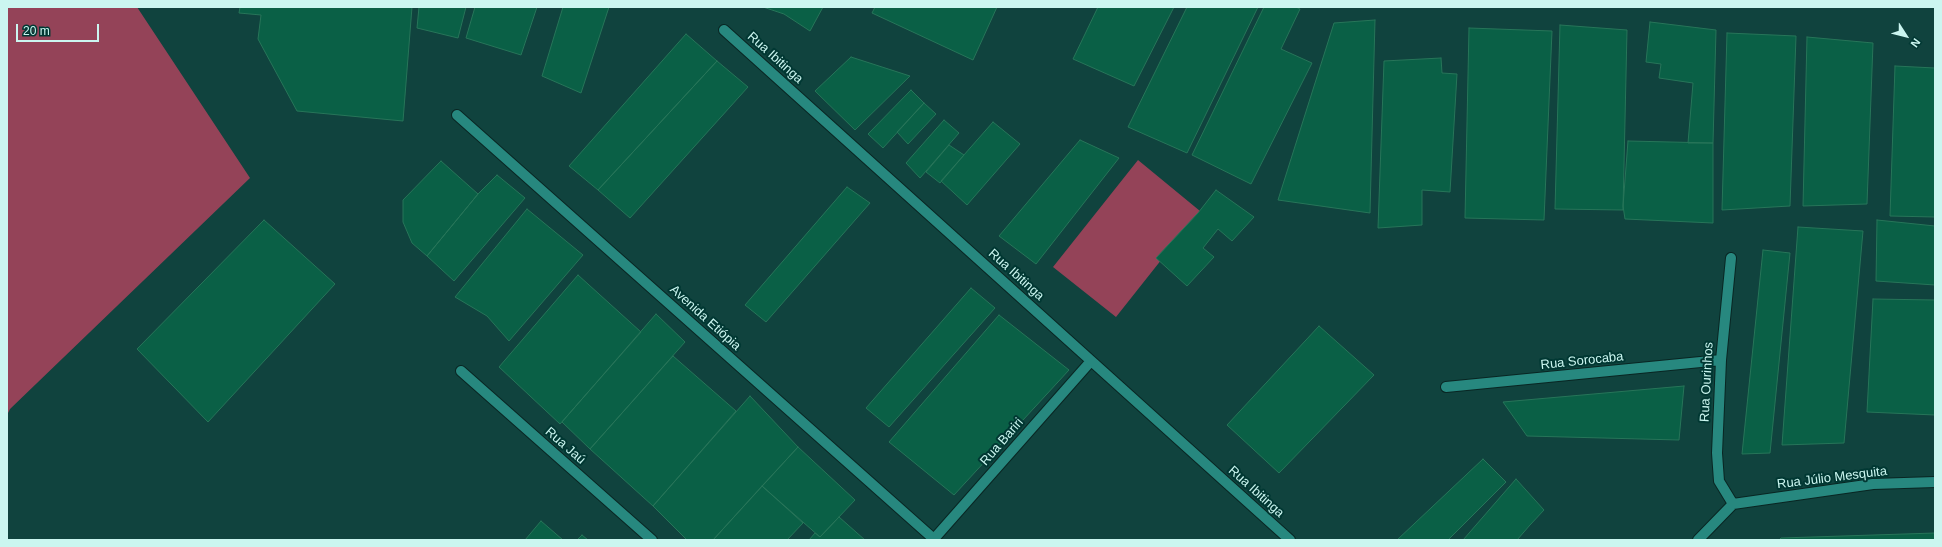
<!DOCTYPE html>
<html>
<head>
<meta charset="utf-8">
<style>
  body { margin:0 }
  #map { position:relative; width:1942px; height:547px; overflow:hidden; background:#10433e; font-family:Arial,sans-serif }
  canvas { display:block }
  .frame { position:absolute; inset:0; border:8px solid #cbf6f0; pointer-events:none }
  .north { position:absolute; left:1886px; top:16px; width:40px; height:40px; -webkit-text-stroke:3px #013833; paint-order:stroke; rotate:126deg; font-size:11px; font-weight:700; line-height:16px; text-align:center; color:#cbf6f0 }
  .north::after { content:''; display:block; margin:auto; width:14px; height:18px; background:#cbf6f0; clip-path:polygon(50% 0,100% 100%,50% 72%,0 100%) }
  .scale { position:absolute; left:16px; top:24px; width:83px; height:18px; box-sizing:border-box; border:2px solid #cbf6f0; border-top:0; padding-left:5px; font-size:12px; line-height:14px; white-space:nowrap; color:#cbf6f0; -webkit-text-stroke:3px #013833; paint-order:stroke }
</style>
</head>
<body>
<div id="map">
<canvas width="1942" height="547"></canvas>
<div class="frame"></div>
<div class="north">N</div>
<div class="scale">20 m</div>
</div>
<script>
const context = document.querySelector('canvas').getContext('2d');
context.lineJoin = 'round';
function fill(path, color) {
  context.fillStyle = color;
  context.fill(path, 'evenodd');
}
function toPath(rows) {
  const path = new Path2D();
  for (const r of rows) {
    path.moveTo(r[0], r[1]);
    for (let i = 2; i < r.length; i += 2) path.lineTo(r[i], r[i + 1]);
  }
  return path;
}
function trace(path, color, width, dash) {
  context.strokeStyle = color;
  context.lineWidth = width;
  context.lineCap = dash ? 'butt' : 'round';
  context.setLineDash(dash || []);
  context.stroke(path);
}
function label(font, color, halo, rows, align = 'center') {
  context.font = font + ' Arial,sans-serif';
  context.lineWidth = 4;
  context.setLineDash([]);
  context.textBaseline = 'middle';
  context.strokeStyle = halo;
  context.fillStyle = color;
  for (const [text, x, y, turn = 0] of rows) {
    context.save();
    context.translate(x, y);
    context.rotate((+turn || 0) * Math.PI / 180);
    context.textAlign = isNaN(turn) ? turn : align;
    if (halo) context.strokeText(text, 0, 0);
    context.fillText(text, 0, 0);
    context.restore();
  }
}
fill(toPath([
  [7,7,137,7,250,178,10,409,7,415],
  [1138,160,1200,211,1116,317,1053,267]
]), '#944358');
const building = toPath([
  [240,7,412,7,403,121,297,111,258,39,261,15,239,13,240,7],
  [419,7,466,7,458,38,417,28,419,7],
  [475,7,537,7,521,55,466,38,475,7],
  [563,7,609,7,581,93,542,76,563,7],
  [763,7,823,7,810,31,784,14,763,7],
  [875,7,997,7,973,60,872,13,875,7],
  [1098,7,1174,7,1134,86,1073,59,1098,7],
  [1187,7,1258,7,1187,153,1128,127,1187,7],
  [1264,7,1296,7,1300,9,1281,49,1312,63,1251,184,1192,155,1264,7],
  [1375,20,1370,213,1278,200,1334,23,1375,20],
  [1650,22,1716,30,1713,143,1688,143,1693,83,1659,78,1661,64,1646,62,1650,22],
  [1560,25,1627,30,1623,210,1555,209,1560,25],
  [1469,28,1552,31,1544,220,1465,218,1469,28],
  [1727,33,1796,36,1790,206,1722,210,1727,33],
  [686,34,717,61,598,190,569,166,686,34],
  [1807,37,1873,43,1867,204,1803,206,1807,37],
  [851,57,910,76,855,130,815,91,851,57],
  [1441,58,1442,73,1457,74,1450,192,1422,190,1422,225,1378,228,1384,61,1441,58],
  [717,61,748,87,630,218,598,190,717,61],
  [1895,66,1935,68,1935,217,1890,216,1895,66],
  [911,90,924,103,883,148,868,134,911,90],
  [924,103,936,114,908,144,897,132,924,103],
  [944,120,959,133,920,178,906,163,944,120],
  [993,122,1020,144,967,205,941,181,993,122],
  [1080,140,1119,158,1036,264,999,236,1080,140],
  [1628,141,1713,143,1713,223,1625,219,1623,206,1628,141],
  [949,145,964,155,940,183,926,172,949,145],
  [441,161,478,194,427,256,412,243,403,222,403,200,441,161],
  [497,175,525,198,454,281,427,256,478,194,497,175],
  [847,187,870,203,766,322,745,305,847,187],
  [1216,190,1254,217,1232,241,1218,229,1203,248,1214,257,1187,286,1156,258,1198,213,1216,190],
  [527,209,583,255,509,341,487,316,455,297,527,209],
  [264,220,335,284,208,422,137,349,264,220],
  [1877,220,1935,226,1935,285,1876,281,1877,220],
  [1798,227,1863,231,1844,443,1782,445,1798,227],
  [1763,250,1790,253,1770,453,1742,454,1763,250],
  [578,275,641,332,560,424,499,367,578,275],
  [971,288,995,308,889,427,866,408,971,288],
  [1873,299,1935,300,1935,415,1867,412,1873,299],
  [656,314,685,342,590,449,562,422,656,314],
  [999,315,1069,370,954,495,889,442,999,315],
  [1319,326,1374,375,1279,473,1227,425,1319,326],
  [673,356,736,411,653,506,590,449,673,356],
  [1684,386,1679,440,1527,436,1503,402,1684,386],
  [750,396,798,447,713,540,687,540,653,506,750,396],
  [798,447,855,500,820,537,762,486,798,447],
  [1483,459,1506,482,1448,540,1397,540,1483,459],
  [1516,479,1544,510,1530,525,1517,540,1463,540,1516,479],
  [762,486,803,523,787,540,713,540,762,486],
  [839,517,865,540,809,540,815,533,820,537,839,517],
  [541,521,563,540,525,540,541,521],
  [1935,533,1935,540,1779,540,1781,538,1935,533],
  [582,535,588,540,577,540,582,535]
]);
fill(building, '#0a6046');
trace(building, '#277559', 1);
const minor = toPath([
  [724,30,1290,540],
  [457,115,935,540],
  [1731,258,1721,360,1717,453,1719,481,1733,504],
  [461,371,652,540],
  [1446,387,1721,360],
  [1733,504,1873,484,1935,482],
  [933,540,1091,361],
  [1698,540,1733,504]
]);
trace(minor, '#092623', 12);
trace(minor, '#27887f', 10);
label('13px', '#cbf6f0', '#013833', [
  ["Rua Ibitinga",775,58,42],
  ["Rua Ibitinga",1016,275,42],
  ["Avenida Etiópia",705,318,42],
  ["Rua Sorocaba",1582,361,-6],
  ["Rua Ourinhos",1707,382,-87],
  ["Rua Bariri",1002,442,-49],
  ["Rua Jaú",565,446,41],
  ["Rua Júlio Mesquita",1832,478,-7],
  ["Rua Ibitinga",1256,492,42]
]);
</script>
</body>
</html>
